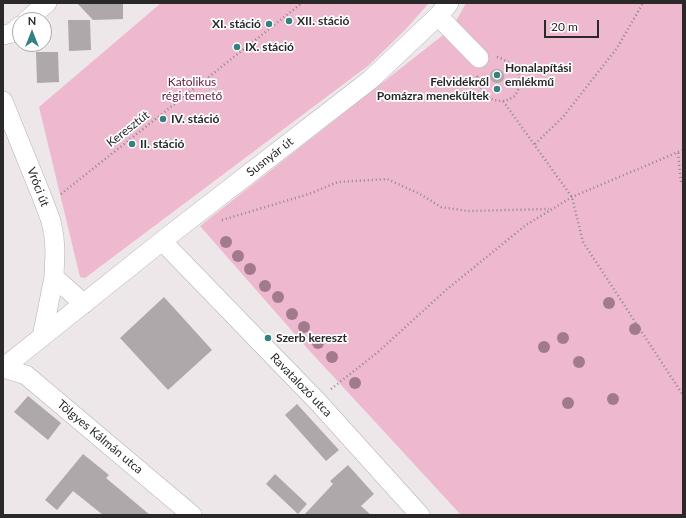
<!DOCTYPE html>
<html>
<head>
<meta charset="utf-8">
<style>
  body { margin:0 }
  #map { position:relative; width:686px; height:518px; overflow:hidden; background:#ede7ea; font-family:Lato,sans-serif }
  canvas { display:block }
  .frame { position:absolute; inset:0; border:4px solid #2a2829; pointer-events:none }
  .north { position:absolute; left:12px; top:12px; width:40px; height:40px; box-sizing:border-box; background:#fff; border:1px solid #aaa9a9; border-radius:50%; rotate:0deg; font-size:11px; font-weight:700; line-height:16px; text-align:center; color:#2a2829 }
  .north::after { content:''; display:block; margin:auto; width:14px; height:18px; background:#378081; clip-path:polygon(50% 0,100% 100%,50% 72%,0 100%) }
  .scale { position:absolute; left:544px; top:20px; width:55px; height:18px; box-sizing:border-box; border:2px solid #2a2829; border-top:0; padding-left:5px; font-size:12px; line-height:14px; white-space:nowrap; color:#2a2829; -webkit-text-stroke:3px #fff; paint-order:stroke }
</style>
</head>
<body>
<div id="map">
<canvas width="686" height="518"></canvas>
<div class="frame"></div>
<div class="north">N</div>
<div class="scale">20 m</div>
</div>
<script>
const context = document.querySelector('canvas').getContext('2d');
context.lineJoin = 'round';
function fill(path, color) {
  context.fillStyle = color;
  context.fill(path, 'evenodd');
}
function toPath(rows) {
  const path = new Path2D();
  for (const r of rows) {
    if (r.length === 3) {
      path.moveTo(r[0] + r[2], r[1]);
      path.arc(r[0], r[1], r[2], 0, 2 * Math.PI);
      continue;
    }
    path.moveTo(r[0], r[1]);
    for (let i = 2; i < r.length; i += 2) path.lineTo(r[i], r[i + 1]);
  }
  return path;
}
function trace(path, color, width, dash) {
  context.strokeStyle = color;
  context.lineWidth = width;
  context.lineCap = dash ? 'butt' : 'round';
  context.setLineDash(dash || []);
  context.stroke(path);
}
function label(font, color, halo, rows, align = 'center') {
  context.font = font + ' Lato,sans-serif';
  context.lineWidth = 3.5;
  context.setLineDash([]);
  context.textBaseline = 'middle';
  context.strokeStyle = halo;
  context.fillStyle = color;
  for (const [text, x, y, turn = 0] of rows) {
    context.save();
    context.translate(x, y);
    context.rotate((+turn || 0) * Math.PI / 180);
    context.textAlign = isNaN(turn) ? turn : align;
    if (halo) context.strokeText(text, 0, 0);
    context.fillText(text, 0, 0);
    context.restore();
  }
}
fill(toPath([
  [161,3,429,3,405,30,369,65,85,278,80,277,39,107],
  [466,3,683,3,683,515,461,515,307,348,200,226,452,28]
]), '#eeb9cf');
fill(toPath([
  [77,3,123,3,123,19,93,20],
  [68,20,90,20,91,50,69,51],
  [36,52,58,52,59,82,37,83],
  [497,76,7],
  [164,297,212,350,168,390,120,338],
  [28,396,61,423,48,440,14,412],
  [297,404,339,450,326,461,285,415],
  [83,454,109,475,106,478,150,515,103,515,73,491,57,510,45,500],
  [348,465,374,494,361,506,371,515,304,515,333,484,330,481],
  [275,474,307,504,298,514,266,484]
]), '#aea8aa');
const minor = toPath([
  [438,16,479,58],
  [27,20,47,3],
  [3,35,12,33,20,26],
  [3,101,42,197,51,221,54,237,55,251,54,277,42,337],
  [162,241,317,401,420,515],
  [54,277,84,304],
  [3,368,162,241,370,80,438,16,449,3],
  [3,368,26,375,192,515]
]);
trace(minor, '#b6b1b3', 20);
trace(toPath([
  [497,57,503,59,512,65,518,72,520,80,519,88,515,96,508,100,503,101],
  [477,76,481,87,486,95,493,100,503,101,572,197,583,242,683,395],
  [535,144,563,117,617,48,643,3],
  [678,153,681,182,683,184],
  [61,194,302,3],
  [222,220,309,194,338,182,387,179,420,194,441,207,468,211,549,209],
  [331,389,378,352,446,290,526,225,572,197,683,150]
]), '#8b8789', 2.5, [1, 3]);
trace(minor, '#fff', 19);
context.fillStyle = '#a27a8e';
for (const [x, y] of [
  [226,242],
  [238,256],
  [250,269],
  [265,286],
  [278,297],
  [609,303],
  [292,314],
  [304,327],
  [635,329],
  [563,338],
  [318,343],
  [544,347],
  [332,357],
  [579,362],
  [355,383],
  [613,399],
  [568,403]
]) {
  context.beginPath();
  context.arc(x, y, 6, 0, 2 * Math.PI);
  context.fill();
}
for (const [x, y, r, color] of [
  [289,21,4,"#378081"],
  [269,24,4,"#378081"],
  [237,47,4,"#378081"],
  [497,75,4,"#378081"],
  [497,89,4,"#378081"],
  [163,119,4,"#378081"],
  [132,144,4,"#378081"],
  [268,338,4,"#378081"]
]) {
  const dot = new Path2D();
  dot.arc(x, y, r, 0, 2 * Math.PI);
  context.fillStyle = color;
  context.fill(dot);
  trace(dot, '#fff', 1.5);
}
label('bold 12px', '#2a2829', '#fff', [
  ["XII. stáció",297,21],
  ["XI. stáció",261,24,"right"],
  ["IX. stáció",245,47],
  ["Honalapítási",505,68],
  ["emlékmű",505,82],
  ["Felvidékről",489,82,"right"],
  ["Pomázra menekültek",489,96,"right"],
  ["IV. stáció",171,119],
  ["II. stáció",140,144],
  ["Szerb kereszt",276,338]
], 'left');
label('12px', '#642143', '#fff', [
  ["Katolikus",192,82],
  ["régi temető",192,96]
]);
label('12px', '#2a2829', '#fff', [
  ["Keresztút",128,129,-38],
  ["Susnyár út",270,157,-38],
  ["Vróci út",38,187,69],
  ["Ravatalozó utca",301,385,46],
  ["Tölgyes Kálmán utca",100,437,40]
]);
</script>
</body>
</html>
